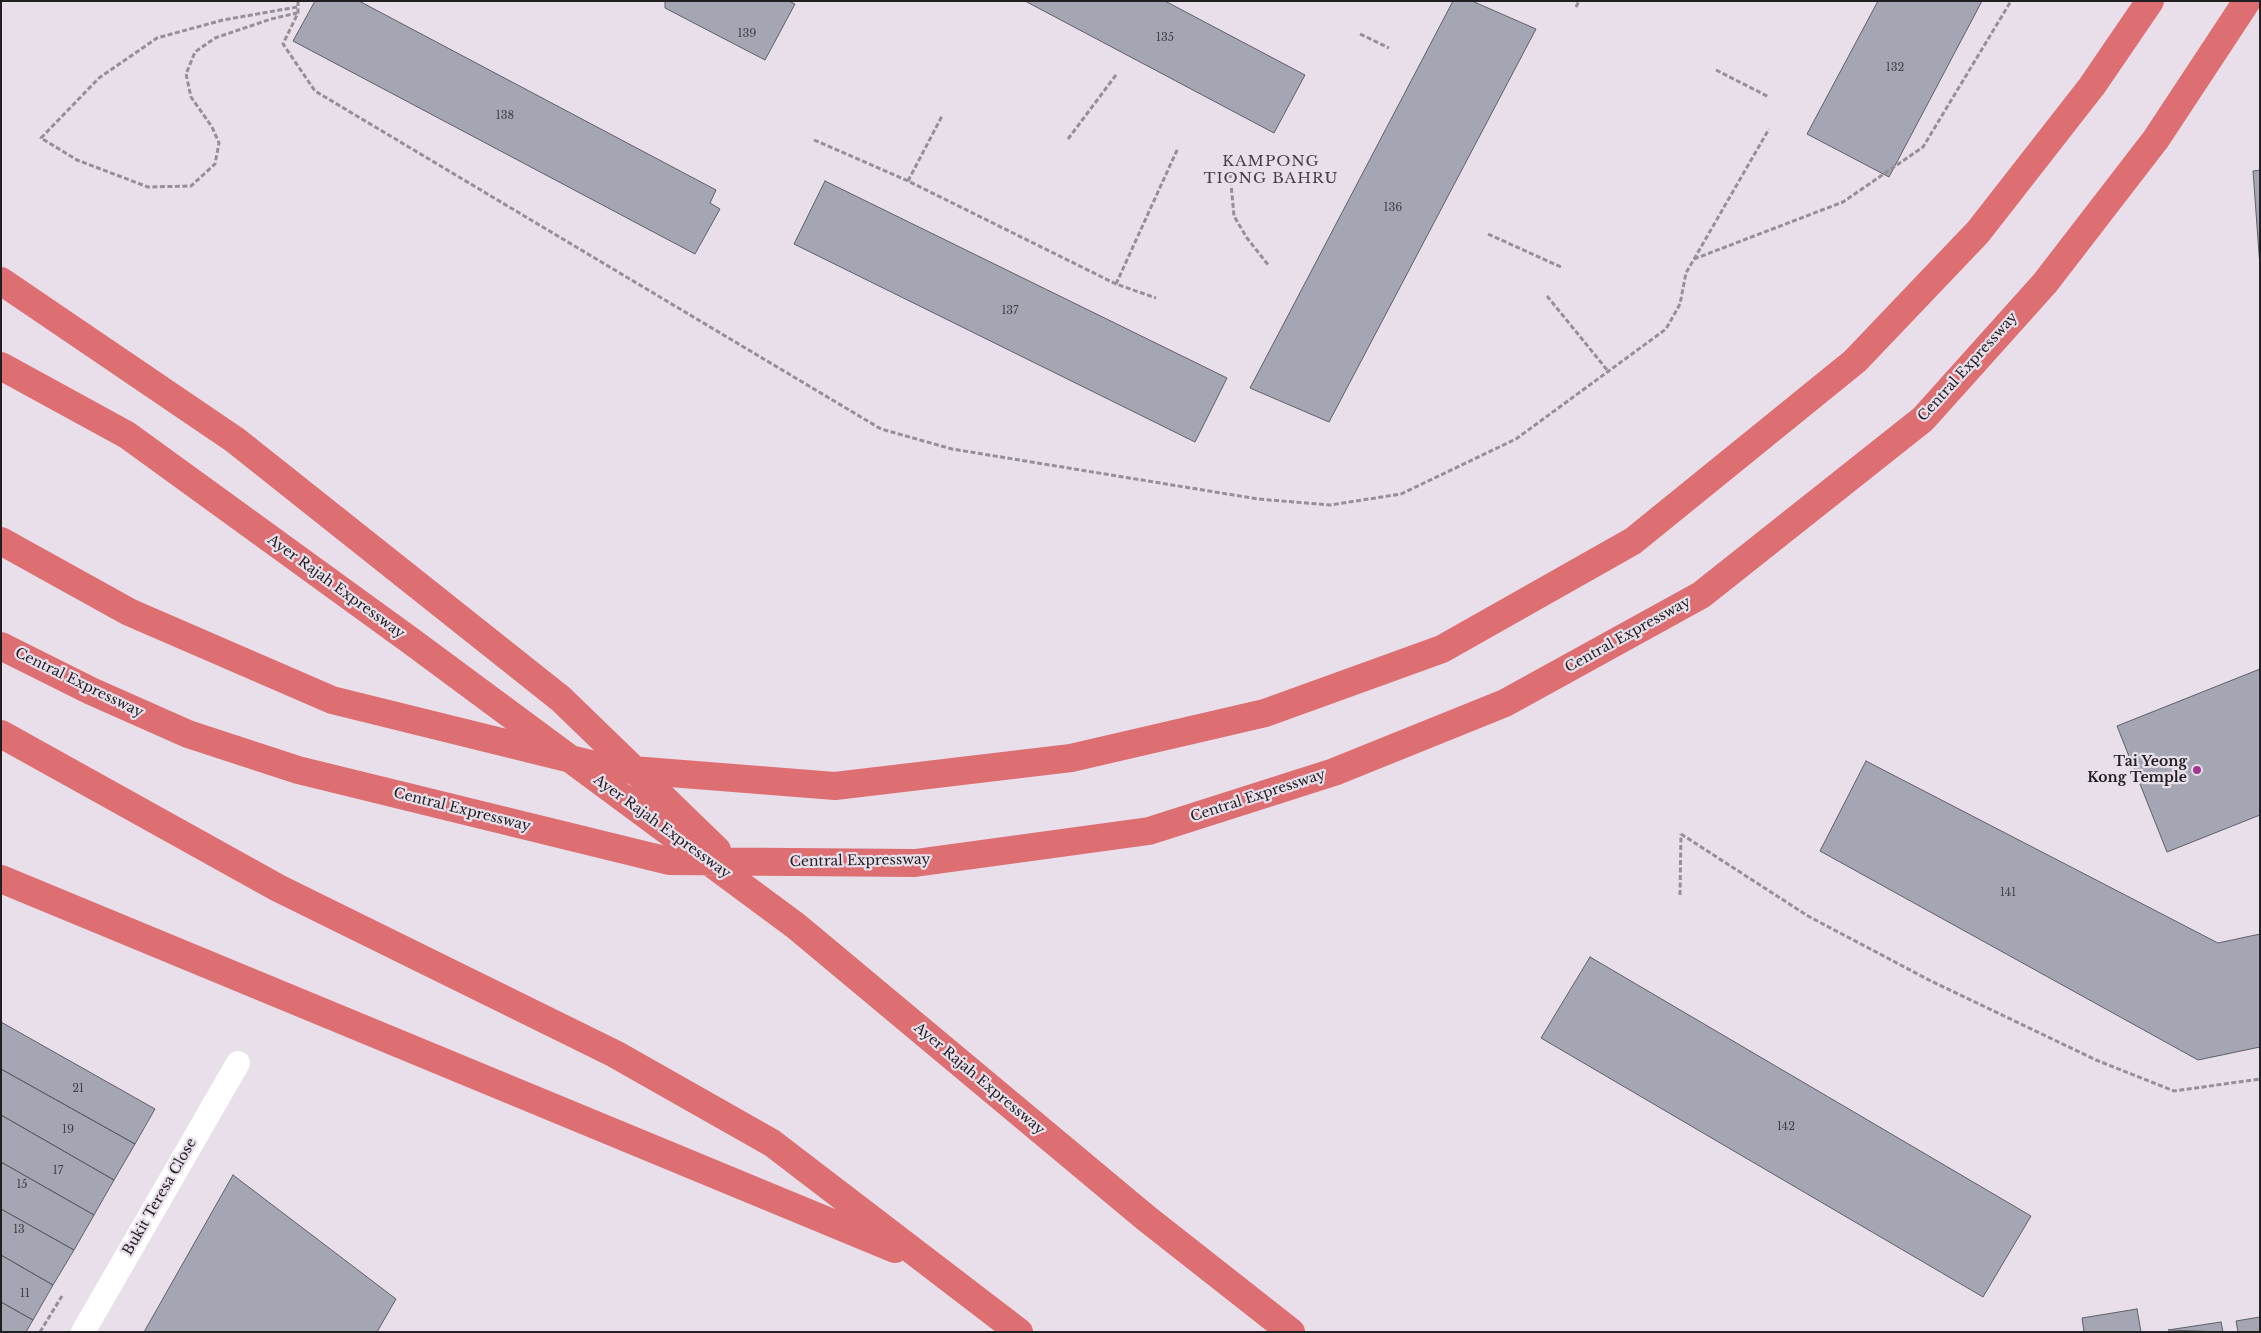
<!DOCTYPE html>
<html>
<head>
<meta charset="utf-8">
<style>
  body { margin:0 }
  #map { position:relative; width:2261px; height:1333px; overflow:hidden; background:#e8dfeb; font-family:"Libre Baskerville",serif }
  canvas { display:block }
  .frame { position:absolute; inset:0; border:2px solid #221f23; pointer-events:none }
</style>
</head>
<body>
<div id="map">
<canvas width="2261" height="1333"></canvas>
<div class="frame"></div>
</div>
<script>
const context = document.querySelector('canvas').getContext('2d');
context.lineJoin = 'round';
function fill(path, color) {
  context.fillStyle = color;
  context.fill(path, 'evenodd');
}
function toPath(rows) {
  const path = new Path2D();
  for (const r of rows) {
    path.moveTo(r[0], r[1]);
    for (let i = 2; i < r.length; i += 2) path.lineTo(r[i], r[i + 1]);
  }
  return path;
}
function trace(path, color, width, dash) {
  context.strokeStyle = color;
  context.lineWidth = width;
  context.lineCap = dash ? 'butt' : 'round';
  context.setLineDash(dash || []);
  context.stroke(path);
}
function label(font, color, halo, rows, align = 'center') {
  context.font = font + ' "Libre Baskerville",serif';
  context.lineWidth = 4.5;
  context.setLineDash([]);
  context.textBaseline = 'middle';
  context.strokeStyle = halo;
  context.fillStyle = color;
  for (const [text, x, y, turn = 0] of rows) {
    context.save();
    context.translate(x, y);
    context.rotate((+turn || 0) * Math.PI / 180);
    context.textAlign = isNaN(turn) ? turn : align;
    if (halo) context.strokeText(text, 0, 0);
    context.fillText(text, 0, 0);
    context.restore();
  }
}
const building = toPath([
  [315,1,359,1,716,190,710,203,720,209,695,254,293,41,315,1],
  [665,1,789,1,795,4,765,60,665,8,665,1],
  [1025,1,1165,1,1305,75,1274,133,1025,1],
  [1453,1,1472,1,1536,29,1329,422,1250,388,1453,1],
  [1878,1,1982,1,1889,177,1807,134,1878,1],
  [2260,170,2260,267,2253,171,2260,170],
  [825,181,1227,378,1195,442,794,244,825,181],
  [2260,669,2260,815,2167,852,2117,726,2260,669],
  [1866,761,2218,943,2260,934,2260,1047,2198,1060,1820,851,1866,761],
  [1590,957,2031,1216,1983,1297,1541,1038,1590,957],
  [1,1022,155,1109,135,1144,1,1069,1,1022],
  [1,1069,135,1144,114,1180,1,1115,1,1069],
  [1,1115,114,1180,94,1215,1,1162,1,1115],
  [1,1162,94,1215,74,1250,1,1209,1,1162],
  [233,1175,396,1299,377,1332,144,1332,233,1175],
  [1,1209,74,1250,53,1285,1,1255,1,1209],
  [1,1255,53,1285,33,1320,1,1302,1,1255],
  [1,1302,33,1320,26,1332,1,1332,1,1302],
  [2137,1309,2141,1332,2084,1332,2082,1318,2137,1309],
  [2260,1317,2260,1332,2238,1332,2236,1321,2260,1317],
  [2221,1322,2223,1332,2168,1330,2221,1322]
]);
fill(building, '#a5a6b3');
trace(building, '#5e5f6a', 1);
trace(toPath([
  [298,1,298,13,283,44,315,91,881,429,952,449,1258,499,1330,505,1401,494,1516,439,1666,329,1680,304,1686,273,1769,129],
  [297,7,223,20,157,38,99,78,41,138,77,160,148,187,191,186,215,164,219,143,212,127,191,97,186,74,195,52,215,38,271,19,297,13],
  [1576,7,1579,1],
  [1360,34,1389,48],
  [1716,70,1769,97],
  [1068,139,1116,75],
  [814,140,908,181,1116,284,1156,298],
  [1230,173,1234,216,1247,238,1269,266],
  [908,181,942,116],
  [1488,234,1561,267],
  [1694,259,1843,202,1923,147,2011,1],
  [1116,284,1178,148],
  [1547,296,1608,371],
  [1681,834,1808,916,1929,980,2096,1060,2174,1091,2260,1079],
  [1680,895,1681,834],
  [40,1332,62,1296]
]), '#958f97', 3, [5, 2.5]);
trace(toPath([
  [83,1332,238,1063]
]), '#fff', 24);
trace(toPath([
  [1,281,235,440,561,699,717,850],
  [1,366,127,435,411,641,796,926,1146,1218,1291,1332],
  [1,541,129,612,332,700,607,768,835,786,1071,758,1265,713,1442,649,1633,541,1855,361,1978,232,2092,86,2150,1],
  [1,646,91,691,188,734,298,770,669,861,915,863,1149,831,1334,772,1505,703,1701,595,1923,419,2045,283,2156,139,2247,1],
  [1,734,278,888,615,1054,772,1143,1019,1332],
  [1,879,895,1249]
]), '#dd6f72', 28);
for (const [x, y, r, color] of [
  [2197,770,5,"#a53592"]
]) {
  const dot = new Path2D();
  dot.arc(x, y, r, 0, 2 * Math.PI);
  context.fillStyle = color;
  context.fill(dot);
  trace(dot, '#e8dfeb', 2);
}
label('11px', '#434147', null, [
  ["139",747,34],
  ["135",1165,38],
  ["132",1895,68],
  ["138",505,116],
  ["136",1393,208],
  ["137",1010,311],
  ["141",2008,893],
  ["21",78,1089],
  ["142",1786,1127],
  ["19",68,1130],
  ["17",58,1171],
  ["15",22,1185],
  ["13",19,1230],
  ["11",25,1294]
]);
label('14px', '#221f23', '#e8dfeb', [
  ["Central Expressway",1968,367,-48],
  ["Ayer Rajah Expressway",336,587,36],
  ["Central Expressway",1628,635,-29],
  ["Central Expressway",79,683,26],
  ["Central Expressway",1258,796,-18],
  ["Central Expressway",462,810,14],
  ["Ayer Rajah Expressway",662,827,36],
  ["Central Expressway",860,861,-1],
  ["Ayer Rajah Expressway",979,1079,40],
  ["Bukit Teresa Close",160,1197,-60]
]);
label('bold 14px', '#221f23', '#e8dfeb', [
  ["Tai Yeong",2187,762],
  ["Kong Temple",2187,778]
], 'right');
context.letterSpacing = '1px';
label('15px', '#463f48', '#e8dfeb', [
  ["KAMPONG",1271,162],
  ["TIONG BAHRU",1271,179]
]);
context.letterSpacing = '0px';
</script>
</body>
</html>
